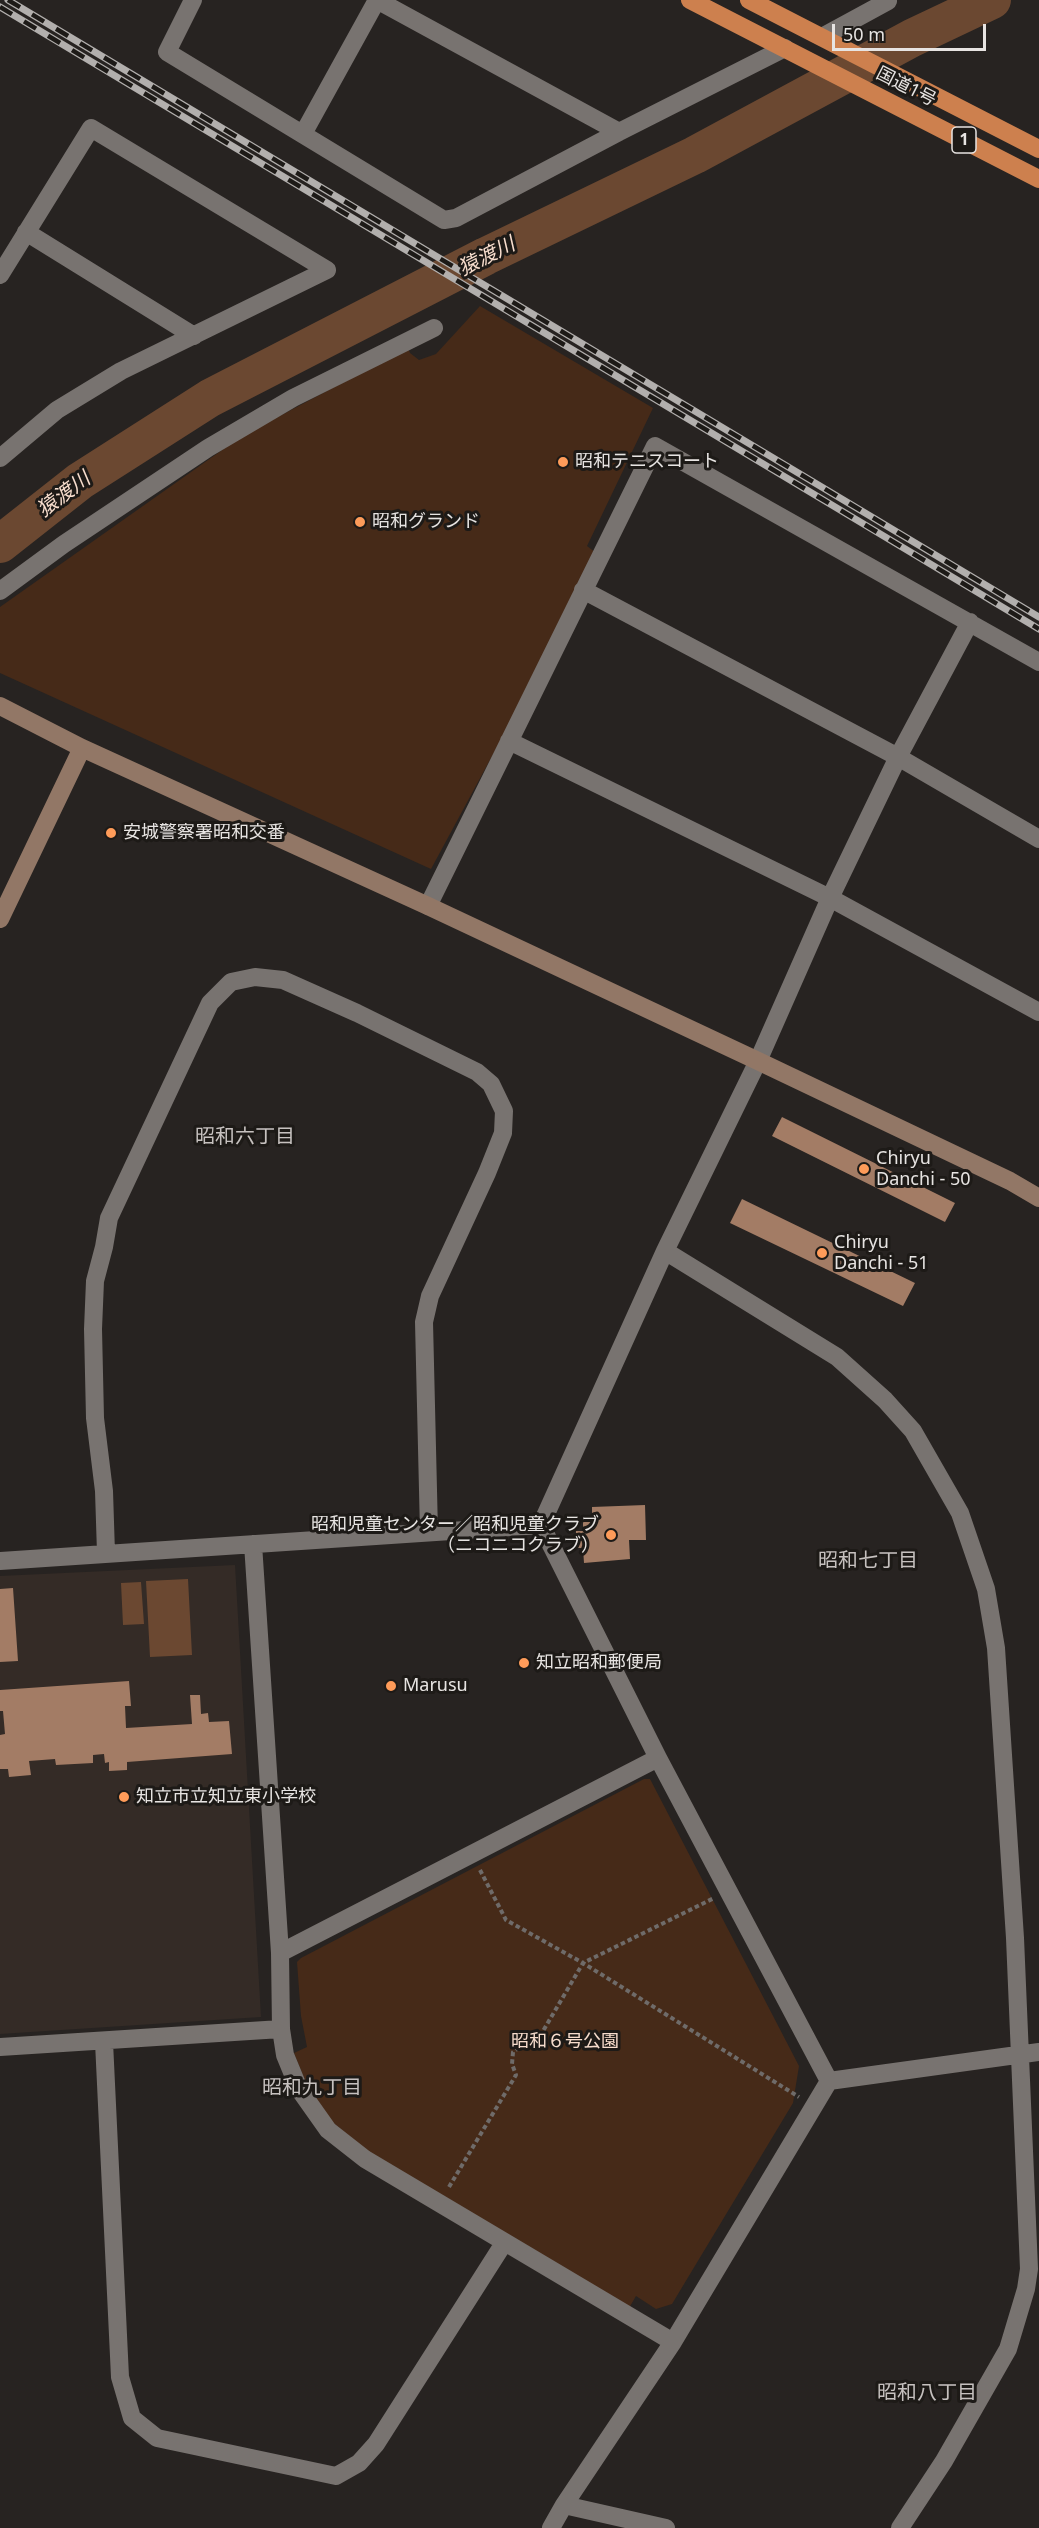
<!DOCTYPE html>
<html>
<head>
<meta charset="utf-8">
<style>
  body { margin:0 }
  #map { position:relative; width:1039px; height:2528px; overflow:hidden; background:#272321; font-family:"Noto Sans",sans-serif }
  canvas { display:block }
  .scale { position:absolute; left:832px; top:24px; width:154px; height:27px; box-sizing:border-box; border:3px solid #e7e4e2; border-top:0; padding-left:8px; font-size:18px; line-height:21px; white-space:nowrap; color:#e7e4e2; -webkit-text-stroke:4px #1d1a17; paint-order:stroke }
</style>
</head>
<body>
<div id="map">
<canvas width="1039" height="2528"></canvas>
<div class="scale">50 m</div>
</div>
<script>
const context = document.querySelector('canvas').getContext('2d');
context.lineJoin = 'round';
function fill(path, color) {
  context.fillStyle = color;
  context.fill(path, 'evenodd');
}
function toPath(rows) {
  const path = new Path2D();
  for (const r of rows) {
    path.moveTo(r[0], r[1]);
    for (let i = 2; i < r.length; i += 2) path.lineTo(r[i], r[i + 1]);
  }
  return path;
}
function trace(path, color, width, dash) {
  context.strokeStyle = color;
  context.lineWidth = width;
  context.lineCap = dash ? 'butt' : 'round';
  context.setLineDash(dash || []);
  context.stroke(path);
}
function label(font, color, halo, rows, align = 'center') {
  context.font = font + ' "Noto Sans","Noto Sans JP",sans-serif';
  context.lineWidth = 6;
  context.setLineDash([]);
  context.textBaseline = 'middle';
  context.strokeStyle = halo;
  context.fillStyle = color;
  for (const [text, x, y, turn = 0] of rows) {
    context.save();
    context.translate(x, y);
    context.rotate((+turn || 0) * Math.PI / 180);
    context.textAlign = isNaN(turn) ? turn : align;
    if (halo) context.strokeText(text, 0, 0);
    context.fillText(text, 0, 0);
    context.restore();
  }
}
fill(toPath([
  [235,1565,261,2017,0,2034,0,1576]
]), '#342b26');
fill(toPath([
  [480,306,653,408,587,546,600,556,431,869,0,673,0,607,242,436,408,348,410,353,419,360,436,354],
  [644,1779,650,1779,799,2066,793,2103,672,2304,656,2309,636,2296,629,2308,371,2154,331,2121,308,2088,294,2053,307,2047,301,2016,297,1962,301,1958]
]), '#462a18');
fill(toPath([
  [188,1579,192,1655,150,1657,146,1581],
  [141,1582,144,1624,123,1625,121,1583]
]), '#6b4831');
trace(toPath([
  [0,544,80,481,210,398,486,256,695,155,912,38,992,0]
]), '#6b4831', 38);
fill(toPath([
  [782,1117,955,1203,945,1222,772,1136],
  [742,1199,915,1283,903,1306,730,1223],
  [645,1505,646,1540,629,1540,630,1559,584,1563,583,1548,576,1548,576,1531,583,1531,583,1522,592,1522,592,1507],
  [13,1588,18,1661,0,1662,0,1589],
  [129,1681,131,1706,125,1706,126,1728,192,1724,190,1695,200,1695,201,1714,208,1713,209,1722,229,1721,232,1754,127,1762,127,1770,109,1771,109,1762,105,1763,104,1754,93,1755,93,1763,56,1765,55,1759,29,1761,31,1775,9,1777,8,1769,0,1769,0,1735,5,1734,3,1711,0,1711,0,1690]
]), '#a37c65');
trace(toPath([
  [480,1870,506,1920,583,1963,799,2097],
  [449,2187,516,2075,512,2064,513,2052,524,2044,536,2043,583,1963,714,1898]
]), '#6f6b69', 4, [4.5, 3]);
trace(toPath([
  [193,0,167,52,444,220,456,218,619,132],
  [377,0,619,132,785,48],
  [822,37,888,1],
  [303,134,377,0],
  [26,232,194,336],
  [0,275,91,128,327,270],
  [0,458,57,410,121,371,327,270],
  [583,590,898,757,1039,839],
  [0,591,64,544,208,448,293,398,434,328],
  [509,741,830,898,1039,1012],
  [428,906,655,446,1039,662],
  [665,1251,837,1357,885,1400,913,1431,960,1513,986,1589,996,1648,1015,1938,1029,2269,1026,2289,1008,2349,944,2461,900,2528],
  [253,1544,280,1953,281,2029,285,2055,299,2089,328,2130,365,2159,673,2342,564,2505,551,2528],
  [106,1553,104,1491,95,1418,93,1329,95,1281,104,1247,109,1218,210,1003,231,982,255,977,283,980,357,1013,477,1072,491,1084,504,1111,503,1133,487,1173,430,1296,424,1322,429,1532],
  [0,1561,541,1525],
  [280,1953,658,1758],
  [104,2042,120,2377,132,2418,157,2438,336,2476,359,2463,376,2444,504,2243],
  [0,2047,281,2029],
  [829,2081,658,1758,541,1525,665,1251,758,1061,830,898,898,757,970,622],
  [829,2081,1039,2052],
  [673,2342,829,2081],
  [564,2505,666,2528]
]), '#787370', 18);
trace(toPath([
  [0,706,82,748,428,906,758,1061,1010,1181,1039,1198],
  [0,919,82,748]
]), '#927766', 18);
trace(toPath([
  [690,0,1039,179],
  [749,0,1039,149]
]), '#cd804e', 18);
const rail = toPath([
  [8,0,1039,617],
  [0,7,1039,629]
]);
trace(rail, '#b2afad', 7);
trace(rail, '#1d1a17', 4.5, [14]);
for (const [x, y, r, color] of [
  [563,462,6,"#fe9b59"],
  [360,522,6,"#fe9b59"],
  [111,833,6,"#fe9b59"],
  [864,1169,6,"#fe9b59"],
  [822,1253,6,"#fe9b59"],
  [611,1535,6,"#fe9b59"],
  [524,1663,6,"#fe9b59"],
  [391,1686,6,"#fe9b59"],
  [124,1797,6,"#fe9b59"]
]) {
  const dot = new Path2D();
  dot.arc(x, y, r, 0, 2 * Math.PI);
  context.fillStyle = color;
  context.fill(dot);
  trace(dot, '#1d1a17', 2);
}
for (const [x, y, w] of [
  [964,140,24]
]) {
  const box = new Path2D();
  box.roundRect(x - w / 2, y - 13, w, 26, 4.5);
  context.fillStyle = '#1d1a17';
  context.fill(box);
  trace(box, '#e7e4e2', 1.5);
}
label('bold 16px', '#e7e4e2', null, [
  ["1",964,140]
]);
label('18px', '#e7e4e2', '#1d1a17', [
  ["国道1号",906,87,27]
]);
label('18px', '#e7e4e2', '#1d1a17', [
  ["昭和テニスコート",575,462],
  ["昭和グランド",372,522],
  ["安城警察署昭和交番",123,833],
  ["Chiryu",876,1159],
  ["Danchi - 50",876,1180],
  ["Chiryu",834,1243],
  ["Danchi - 51",834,1264],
  ["昭和児童センター／昭和児童クラブ",599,1525,"right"],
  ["（ニコニコクラブ）",599,1546,"right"],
  ["知立昭和郵便局",536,1663],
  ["Marusu",403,1686],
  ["知立市立知立東小学校",136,1797]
], 'left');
label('18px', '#f6dccc', '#1d1a17', [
  ["昭和６号公園",565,2042]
]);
label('italic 20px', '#f8dece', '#1d1a17', [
  ["猿渡川",487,257,-27],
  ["猿渡川",64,495,-37]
]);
label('20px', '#c6c1bf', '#1d1a17', [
  ["昭和六丁目",245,1137],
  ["昭和七丁目",868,1561],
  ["昭和九丁目",312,2088],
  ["昭和八丁目",927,2393]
]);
</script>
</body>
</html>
